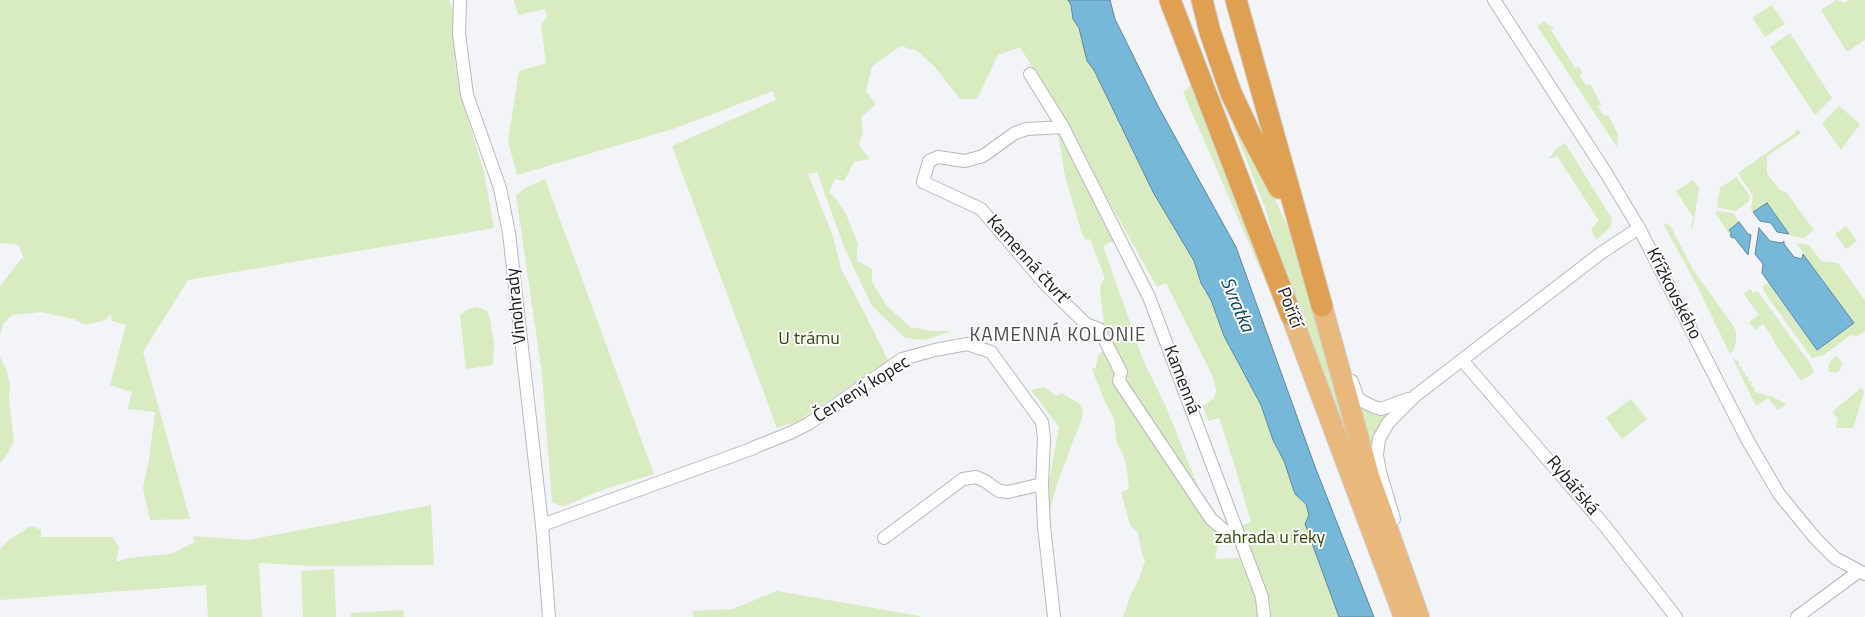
<!DOCTYPE html>
<html>
<head>
<meta charset="utf-8">
<style>
  body { margin:0 }
  canvas { display:block; background:#f2f4f7 }
</style>
</head>
<body>
<canvas width="1865" height="617"></canvas>
<script>
const context = document.querySelector('canvas').getContext('2d');
context.lineJoin = 'round';
function fill(path, color) {
  context.fillStyle = color;
  context.fill(path, 'evenodd');
}
function toPath(rows) {
  const path = new Path2D();
  for (const r of rows) {
    path.moveTo(r[0], r[1]);
    for (let i = 2; i < r.length; i += 2) path.lineTo(r[i], r[i + 1]);
  }
  return path;
}
function trace(path, color, width, dash) {
  context.strokeStyle = color;
  context.lineWidth = width;
  context.lineCap = dash ? 'butt' : 'round';
  context.setLineDash(dash || []);
  context.stroke(path);
}
function label(font, color, halo, rows, align = 'center') {
  context.font = font + ' "Titillium Web",sans-serif';
  context.lineWidth = 4;
  context.setLineDash([]);
  context.textBaseline = 'middle';
  context.strokeStyle = halo;
  context.fillStyle = color;
  for (const [text, x, y, turn = 0] of rows) {
    context.save();
    context.translate(x, y);
    context.rotate((+turn || 0) * Math.PI / 180);
    context.textAlign = isNaN(turn) ? turn : align;
    if (halo) context.strokeText(text, 0, 0);
    context.fillText(text, 0, 0);
    context.restore();
  }
}
fill(toPath([
  [0,0,449,0,454,13,455,63,460,94,484,172,494,228,188,280,143,352,190,519,150,520,143,488,149,460,155,412,128,409,132,392,110,385,126,325,112,321,111,314,105,320,86,325,74,319,41,312,12,315,3,324,0,335,0,351,0,286,23,257,19,245,0,243],
  [514,0,1068,0,1071,5,1073,19,1079,28,1087,61,1094,70,1153,192,1194,261,1201,283,1212,300,1224,336,1261,404,1273,440,1284,461,1295,494,1306,504,1310,515,1305,524,1339,617,1271,617,1270,598,1267,598,1240,526,1251,522,1236,470,1219,418,1208,421,1203,406,1214,398,1216,391,1213,377,1166,283,1157,287,1051,98,1020,47,998,55,977,99,960,99,935,67,917,51,901,46,872,66,866,91,876,104,861,117,863,132,859,145,870,159,854,162,844,181,835,179,829,192,837,200,846,214,858,244,857,251,857,261,872,269,872,282,887,306,910,327,932,331,951,331,925,340,905,338,872,306,845,249,817,172,808,174,833,236,841,269,860,304,888,360,798,421,777,428,672,146,776,100,773,91,673,129,517,175,508,141,519,71,546,63,541,25,547,16,545,9,518,15],
  [1836,0,1846,3,1847,0,1865,0,1865,40,1847,52,1821,10],
  [1772,5,1785,24,1765,37,1753,19,1753,17],
  [1544,22,1554,28,1551,30,1575,68,1579,67,1582,73,1580,76,1586,85,1590,84,1601,104,1598,107,1604,116,1608,115,1618,134,1617,147,1537,26],
  [1790,33,1832,98,1815,115,1770,47],
  [1194,83,1339,450,1183,92],
  [1232,105,1293,238,1347,434,1285,277,1265,207,1226,108],
  [1839,106,1860,124,1841,150,1822,123],
  [1798,129,1801,133,1767,156,1767,173,1780,190,1786,192,1814,230,1804,238,1791,236,1767,203,1753,212,1751,209,1753,196,1738,173,1795,133,1795,132],
  [1058,133,1062,135,1115,240,1103,246,1144,362,1166,407,1203,499,1222,525,1215,559,1239,558,1253,590,1259,617,1123,617,1131,594,1139,579,1145,561,1142,554,1138,533,1130,525,1121,492,1129,489,1126,464,1122,452,1117,443,1114,419,1105,402,1092,369,1096,368,1098,356,1111,339,1100,325,1104,321,1100,291,1102,281,1105,279,1090,239,1086,240,1082,234,1065,176],
  [1565,143,1612,219,1611,227,1596,240,1591,229,1599,221,1557,156,1549,159,1555,150],
  [1736,177,1750,196,1748,202,1736,211,1717,207,1720,188],
  [545,179,654,474,602,490,564,506,558,505,552,502,542,374,516,195,525,188],
  [1693,180,1699,188,1693,228,1691,228,1693,217,1676,191],
  [1716,211,1733,213,1739,222,1729,230,1732,234,1730,235,1716,214],
  [1663,223,1670,225,1693,270,1732,324,1736,332,1736,340,1734,350,1730,354,1697,286],
  [1846,226,1857,241,1846,249,1835,234],
  [1796,243,1809,245,1821,261,1838,263,1865,300,1865,331,1858,336,1851,335,1824,355,1812,358,1767,296,1762,287,1768,283,1817,350,1854,323],
  [1750,289,1753,293,1757,291,1761,296,1809,362,1814,372,1806,378,1801,381,1774,342,1775,341,1763,324,1755,330,1749,322,1759,315,1744,294],
  [477,307,487,311,490,319,494,343,493,365,466,369,460,315,467,310],
  [1837,356,1842,363,1841,369,1835,373,1828,371,1830,361],
  [0,357,7,371,10,385,9,399,14,441,8,453,0,463],
  [1733,359,1739,361,1739,366,1742,367,1742,371,1745,372,1745,376,1749,377,1748,381,1752,382,1751,386,1755,388,1755,392,1773,397,1786,404,1778,410,1768,398,1756,406],
  [1044,387,1056,396,1062,393,1080,404,1083,412,1082,418,1058,481,1048,516,1048,487,1059,427,1031,390],
  [1861,388,1864,392,1853,428,1836,428,1838,419,1832,412],
  [1631,399,1647,419,1622,439,1606,418],
  [1358,406,1380,414,1388,415,1378,429,1371,445],
  [431,505,434,565,312,566,259,563,262,617,208,617,206,585,0,600,0,549,10,539,31,526,41,530,41,537,112,537,119,547,116,562,129,558,171,554,195,542,193,536,248,540],
  [334,569,336,617,303,617,301,571],
  [777,591,920,616,920,617,693,617,693,611,733,609],
  [403,610,404,617,351,617,351,613]
]), '#d8ebc1');
const water = toPath([
  [1068,0,1110,0,1115,19,1158,106,1236,247,1314,464,1374,617,1339,617,1305,524,1309,515,1306,504,1295,494,1284,461,1273,440,1261,405,1224,336,1211,300,1201,283,1194,261,1153,192,1094,70,1087,61,1079,28,1073,19,1071,5,1068,0],
  [1767,203,1789,234,1777,232,1771,223,1760,221,1753,212,1767,203],
  [1739,222,1748,234,1751,235,1748,255,1734,237,1732,238,1730,235,1732,234,1729,230,1739,222],
  [1759,228,1770,241,1782,243,1784,241,1784,244,1794,257,1802,259,1803,254,1854,323,1817,350,1762,273,1763,264,1755,254,1759,228]
]);
fill(water, '#77b8d9');
trace(water, '#5a889f', 1);
const minor = toPath([
  [460,0,459,34,467,95,500,188,509,233,542,525,549,617],
  [1494,0,1606,173,1639,228,1748,441,1779,494,1815,538,1835,558,1865,574],
  [1030,74,1063,127,1149,297,1262,597,1264,617],
  [1063,127,1027,129,1015,133,983,156,965,161,938,157,929,161,923,182,981,209,1046,285,1086,324,1099,329,1121,372,1119,381,1211,519,1224,530,1240,538],
  [1462,360,1604,525,1676,617],
  [1352,381,1358,399,1374,407,1381,409,1408,399],
  [750,449,790,433,808,424,902,359,935,350,967,344,991,352,1042,422,1044,438,1042,484,1044,526,1054,617],
  [1394,519,1380,472,1377,455,1379,439,1388,423,1415,396,1601,253,1639,228],
  [542,525,754,448],
  [884,538,963,479,976,477,985,481,999,491,1008,492,1042,484],
  [1797,617,1858,572]
]);
const primary = toPath([
  [1322,306,1369,476,1419,617],
  [1291,315,1404,617]
]);
const trunk = toPath([
  [1170,0,1291,315],
  [1202,0,1210,32,1231,93,1249,131,1279,188],
  [1236,0,1322,306]
]);
trace(minor, '#b8b9bc', 14);
trace(primary, '#d0d1d1', 22);
trace(trunk, '#d0d1d1', 23);
trace(minor, '#fff', 12);
trace(primary, '#e8b87d', 20);
trace(trunk, '#e0a052', 21);
label('18px', '#161718', '#fff', [
  ["Kamenná čtvrť",1027,260,48],
  ["Křížkovského",1673,294,63],
  ["Vinohrady",517,306,-96],
  ["Poříčí",1289,308,69],
  ["Kamenná",1181,380,69],
  ["Červený kopec",862,390,-32],
  ["Rybářská",1572,486,50]
]);
label('18px', '#324808', '#fff', [
  ["U trámu",809,340],
  ["zahrada u řeky",1270,539]
]);
label('italic 19px', '#094158', '#fff', [
  ["Svratka",1236,305,67]
]);
context.letterSpacing = '1px';
label('19px', '#4a4c4e', '#fff', [
  ["KAMENNÁ KOLONIE",1058,336]
]);
context.letterSpacing = '0px';
</script>
</body>
</html>
